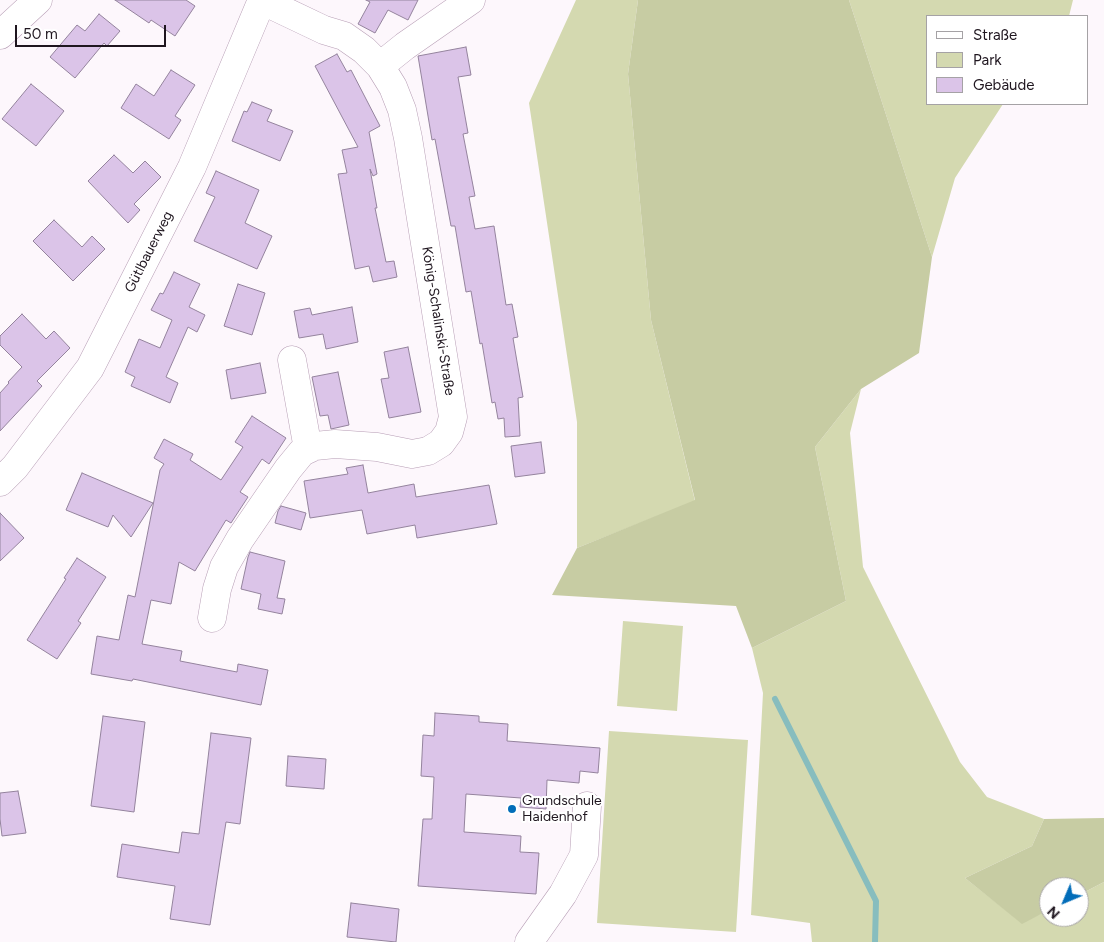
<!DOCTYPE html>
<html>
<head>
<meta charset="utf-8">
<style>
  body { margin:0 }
  #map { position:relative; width:1104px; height:942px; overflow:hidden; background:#fdf7fc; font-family:Figtree,sans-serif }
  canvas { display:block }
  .legend { position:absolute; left:926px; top:15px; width:162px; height:90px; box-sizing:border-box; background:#fff; border:1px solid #a5a2a5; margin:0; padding:6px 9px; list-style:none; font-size:15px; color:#1f161f }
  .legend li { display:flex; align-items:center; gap:10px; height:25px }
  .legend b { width:25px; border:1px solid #a5a2a5 }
  .north { position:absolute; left:1039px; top:877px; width:50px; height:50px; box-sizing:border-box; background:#fff; border:1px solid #a5a2a5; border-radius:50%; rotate:225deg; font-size:14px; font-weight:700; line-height:20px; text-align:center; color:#1f161f }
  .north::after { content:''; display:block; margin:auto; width:18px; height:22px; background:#026db9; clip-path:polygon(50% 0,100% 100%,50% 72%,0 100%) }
  .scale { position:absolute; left:15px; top:25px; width:151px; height:22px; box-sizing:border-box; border:2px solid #1f161f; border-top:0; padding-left:6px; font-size:15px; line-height:18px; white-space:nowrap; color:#1f161f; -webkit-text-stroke:4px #fff; paint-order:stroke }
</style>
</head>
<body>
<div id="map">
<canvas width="1104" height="942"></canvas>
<ul class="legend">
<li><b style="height:6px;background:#fff"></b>Straße</li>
<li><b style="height:14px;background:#d4d9b0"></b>Park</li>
<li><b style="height:14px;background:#dbc4e8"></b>Gebäude</li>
</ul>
<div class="north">N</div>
<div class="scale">50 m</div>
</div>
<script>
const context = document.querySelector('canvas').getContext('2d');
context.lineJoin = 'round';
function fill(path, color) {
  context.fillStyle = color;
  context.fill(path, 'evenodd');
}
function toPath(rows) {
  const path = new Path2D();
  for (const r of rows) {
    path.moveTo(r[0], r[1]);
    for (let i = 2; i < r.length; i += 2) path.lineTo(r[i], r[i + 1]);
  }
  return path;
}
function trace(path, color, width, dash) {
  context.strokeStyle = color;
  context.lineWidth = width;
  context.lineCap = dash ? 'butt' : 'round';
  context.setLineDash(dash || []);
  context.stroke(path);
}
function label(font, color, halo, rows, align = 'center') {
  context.font = font + ' Figtree,sans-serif';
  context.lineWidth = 4;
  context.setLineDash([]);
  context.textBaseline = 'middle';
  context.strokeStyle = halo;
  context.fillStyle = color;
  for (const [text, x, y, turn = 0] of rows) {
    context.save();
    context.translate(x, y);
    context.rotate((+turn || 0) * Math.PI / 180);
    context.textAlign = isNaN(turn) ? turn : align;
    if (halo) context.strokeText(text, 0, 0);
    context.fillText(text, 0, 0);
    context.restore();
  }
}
fill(toPath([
  [576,0,638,0,628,74,651,320,695,501,577,548,577,422,529,103],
  [849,0,1073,0,1069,16,928,16,928,104,1003,104,955,178,932,257],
  [861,389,850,433,863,567,960,762,987,797,1044,819,1032,846,965,878,1022,923,1049,910,1049,917,1079,917,1079,895,1104,882,1104,942,812,942,810,923,751,915,763,693,752,648,846,601,815,447],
  [623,621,683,626,677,711,617,706],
  [609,731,748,740,736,932,597,923]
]), '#d4d9b0');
fill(toPath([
  [638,0,849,0,932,257,919,353,861,389,815,447,846,601,752,648,736,606,552,595,577,548,695,500,651,320,628,74],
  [1104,818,1104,882,1079,895,1079,887,1049,887,1049,910,1022,924,965,878,1032,846,1044,819]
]), '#c7cca3');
trace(toPath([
  [775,699,876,901,875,942]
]), '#87bdbe', 6);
const building = toPath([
  [115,0,186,0,195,6,175,36,151,20,149,23,115,0],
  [366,0,418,0,408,20,388,10,375,33,358,24,370,2,366,0],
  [99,14,120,31,107,46,104,43,75,78,50,57,77,25,85,31,99,14],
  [466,47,471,75,458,77,468,133,463,134,475,196,469,197,475,229,494,226,506,305,512,304,518,337,513,338,523,397,518,398,520,436,505,437,504,418,498,419,495,402,492,403,482,343,480,344,471,291,466,292,455,226,451,226,435,139,432,140,418,56,466,47],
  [337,54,347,72,351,70,380,126,369,132,377,174,373,176,370,169,377,208,375,208,386,262,394,261,397,277,373,282,369,266,355,269,338,174,347,173,342,150,358,147,315,66,337,54],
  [171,70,195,85,175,116,181,120,169,139,121,108,136,84,154,96,171,70],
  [31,84,64,111,36,146,2,119,31,84],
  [252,102,272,110,267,121,293,131,280,161,232,141,244,111,247,112,252,102],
  [114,155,133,173,145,161,161,177,134,204,140,210,128,223,88,181,114,155],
  [216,171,259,190,245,223,272,236,257,269,194,241,215,197,206,193,216,171],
  [54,220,82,247,92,236,105,249,73,281,33,241,54,220],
  [174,272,200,284,189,307,205,315,197,332,188,327,166,377,178,383,170,403,131,386,135,377,125,372,139,339,160,348,172,320,151,310,160,293,163,294,174,272],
  [238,284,265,293,252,335,224,326,238,284],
  [352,307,358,342,326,349,323,334,299,338,294,311,310,308,312,315,352,307],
  [22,314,46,339,54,331,70,348,37,381,42,386,0,431,0,393,9,383,8,382,22,367,0,345,0,336,22,314],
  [408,347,421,412,389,418,381,379,389,378,384,352,408,347],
  [260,363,266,393,231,399,226,370,260,363],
  [338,372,349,425,331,429,328,415,320,416,312,377,338,372],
  [252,416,286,438,269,464,262,459,240,492,248,497,231,523,226,520,195,571,179,562,171,604,151,600,142,644,182,651,180,661,237,672,238,664,268,670,261,705,133,679,132,681,91,674,97,636,119,640,128,595,135,597,160,470,164,464,154,458,164,439,193,454,190,460,221,480,243,447,235,442,252,416],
  [541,442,545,473,515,477,511,446,541,442],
  [363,465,368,493,414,484,416,497,489,485,497,524,417,538,415,525,367,534,362,510,310,518,304,481,348,474,346,468,363,465],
  [82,473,153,503,131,537,113,515,108,527,66,510,82,473],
  [281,506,306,513,301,530,275,523,278,511,281,506],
  [0,513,24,538,0,561,0,513],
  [250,552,285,561,277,598,285,599,282,614,258,609,261,594,241,589,248,557,250,552],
  [77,558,106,577,78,621,81,623,57,659,27,640,66,579,64,578,77,558],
  [435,713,479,716,479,722,508,724,507,741,600,748,598,773,580,771,579,783,547,780,546,809,520,807,521,798,466,794,464,832,521,836,520,852,539,853,536,894,418,886,423,819,432,819,434,777,421,776,423,735,434,736,435,713],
  [103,716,145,722,134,812,91,806,103,716],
  [211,733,251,738,240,824,226,822,210,925,170,919,175,886,117,877,122,844,179,853,182,832,199,834,211,733],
  [288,756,326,759,324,789,286,786,288,756],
  [18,791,26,833,2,836,0,819,0,793,18,791],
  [351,903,399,909,396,942,347,937,351,903]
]);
fill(building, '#dbc4e8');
trace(building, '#94839d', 1);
const minor = toPath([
  [0,35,38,0],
  [380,66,405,46,471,0],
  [292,360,308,449],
  [0,482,15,467,90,368,192,167,262,0],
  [212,618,217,589,224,567,240,539,288,469,302,452,315,446,335,444,377,447,412,454,428,451,441,443,449,432,453,417,408,138,402,110,393,87,380,66,364,50,344,36,324,30,261,0],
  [529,942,563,894,584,855,587,806]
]);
trace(minor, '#b79eb5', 29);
trace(minor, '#fff', 28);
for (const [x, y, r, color] of [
  [512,809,5,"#026db9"]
]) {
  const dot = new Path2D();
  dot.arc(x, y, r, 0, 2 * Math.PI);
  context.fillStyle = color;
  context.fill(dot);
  trace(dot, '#fff', 2);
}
label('14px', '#1f161f', '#fff', [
  ["Gütlbauerweg",149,252,-63],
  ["König-Schalinski-Straße",438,321,81]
]);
label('14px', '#1f161f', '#fff', [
  ["Grundschule",522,801],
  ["Haidenhof",522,817]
], 'left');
</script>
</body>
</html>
